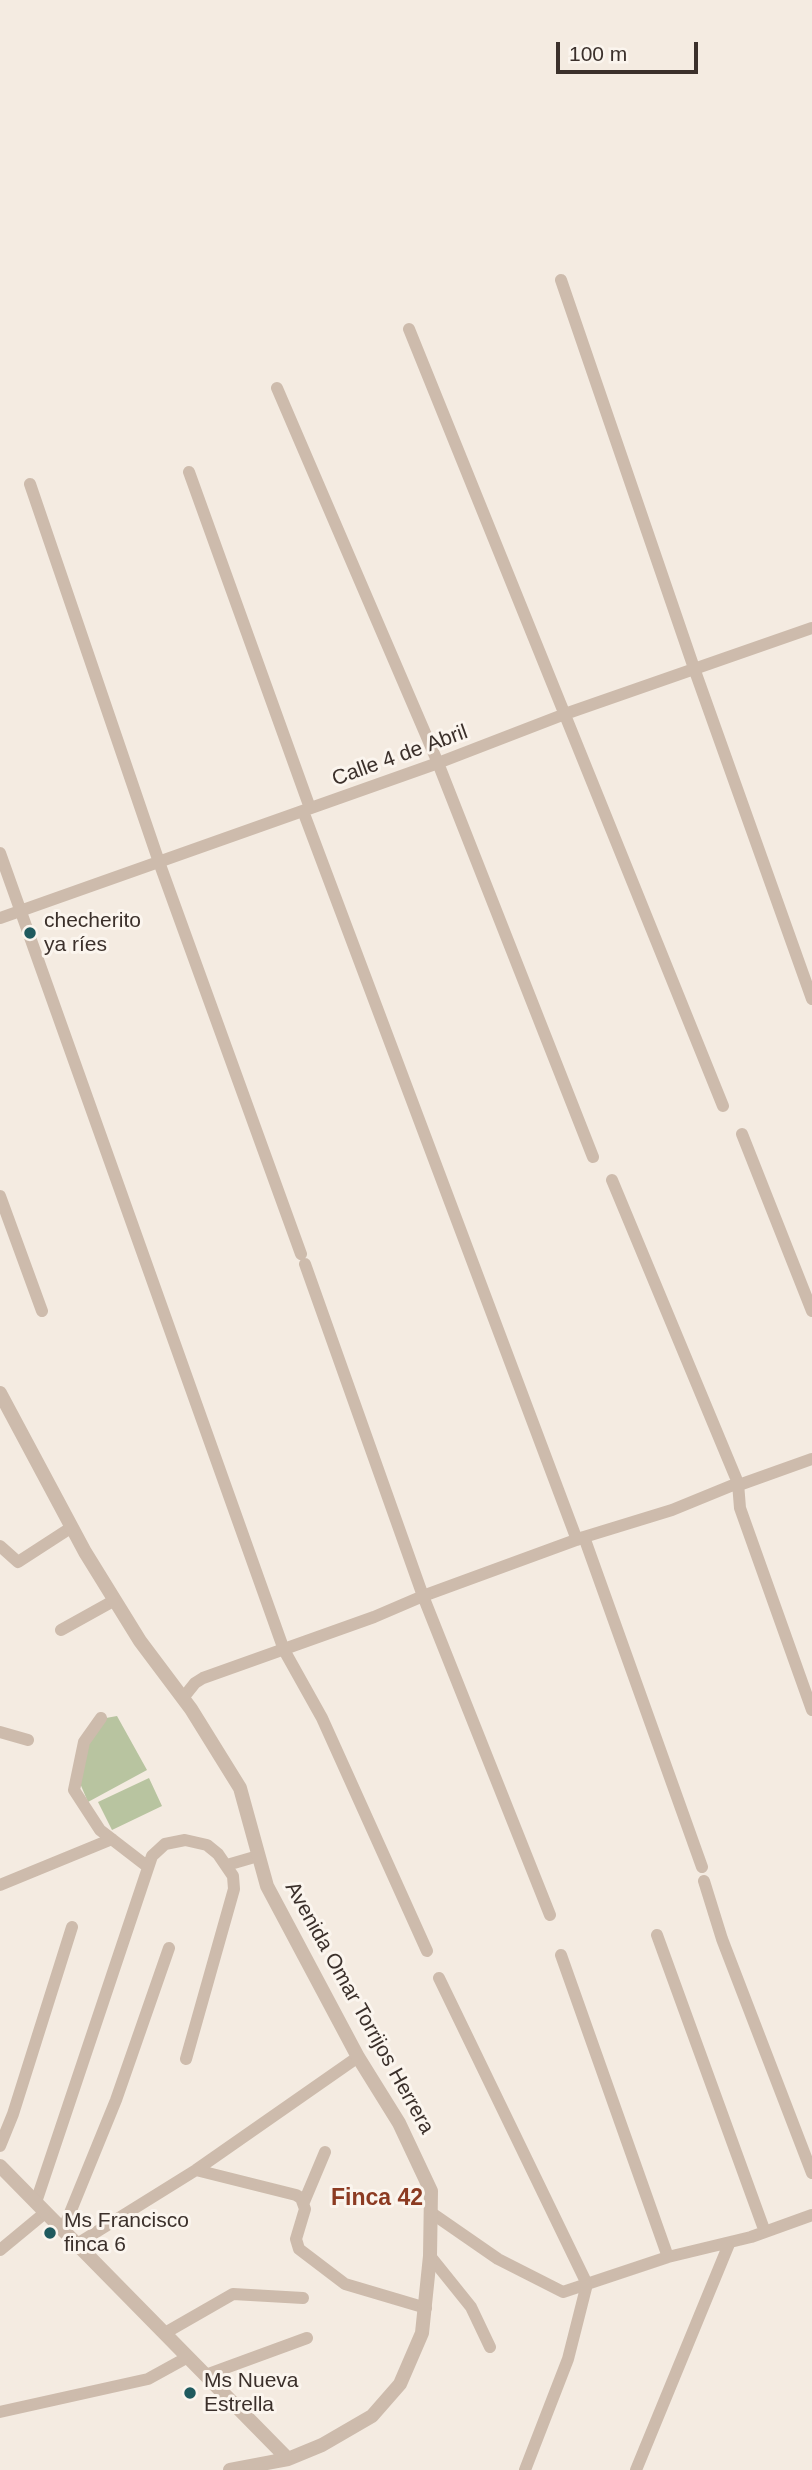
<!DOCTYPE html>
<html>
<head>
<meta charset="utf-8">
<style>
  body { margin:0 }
  #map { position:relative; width:812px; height:2470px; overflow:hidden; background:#f4ebe1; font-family:Arial,sans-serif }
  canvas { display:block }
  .scale { position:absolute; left:556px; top:42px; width:142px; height:32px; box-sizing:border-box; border:4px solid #3b302b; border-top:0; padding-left:9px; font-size:21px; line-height:24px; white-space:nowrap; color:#3b302b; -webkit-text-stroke:5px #fbf5ee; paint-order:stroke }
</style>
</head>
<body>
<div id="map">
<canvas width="812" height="2470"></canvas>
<div class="scale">100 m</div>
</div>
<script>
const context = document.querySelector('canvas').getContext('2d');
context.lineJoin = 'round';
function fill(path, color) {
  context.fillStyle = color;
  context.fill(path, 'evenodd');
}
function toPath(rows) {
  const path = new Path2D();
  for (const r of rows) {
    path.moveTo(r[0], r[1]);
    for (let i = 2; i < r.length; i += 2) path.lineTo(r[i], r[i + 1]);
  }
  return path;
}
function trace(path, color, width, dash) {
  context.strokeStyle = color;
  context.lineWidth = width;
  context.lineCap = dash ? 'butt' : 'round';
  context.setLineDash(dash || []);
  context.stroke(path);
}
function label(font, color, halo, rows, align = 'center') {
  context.font = font + ' Arial,sans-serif';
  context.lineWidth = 6;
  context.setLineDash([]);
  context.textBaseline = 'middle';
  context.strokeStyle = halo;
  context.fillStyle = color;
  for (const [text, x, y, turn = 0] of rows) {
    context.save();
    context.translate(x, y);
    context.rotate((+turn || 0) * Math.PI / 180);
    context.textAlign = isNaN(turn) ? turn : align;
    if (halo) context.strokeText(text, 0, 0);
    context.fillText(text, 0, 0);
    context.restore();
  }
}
fill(toPath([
  [117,1716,147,1770,88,1802,79,1781,86,1743,106,1718],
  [149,1778,162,1806,112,1830,98,1802]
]), '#b8c4a0');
trace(toPath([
  [561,280,695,671,812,999],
  [409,329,723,1106],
  [277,388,438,763,593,1157],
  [189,472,310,808,303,811,577,1540],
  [30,484,159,862,301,1254],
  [0,853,284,1650,322,1718,427,1951],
  [0,918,438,763,565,714,812,628],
  [742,1134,812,1311],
  [612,1180,738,1483,740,1508,812,1710],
  [0,1196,42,1311],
  [305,1264,423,1596,550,1915],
  [584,1537,702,1867],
  [0,1546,18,1562,72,1527],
  [61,1630,115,1600],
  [183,1698,195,1683,203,1678,374,1617,423,1596,584,1537,672,1510,738,1483,739,1485,812,1459],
  [101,1718,84,1742,74,1790,100,1830,148,1867],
  [0,1732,28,1740],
  [227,1865,258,1856],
  [704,1881,722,1939,812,2173],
  [0,1885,112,1839],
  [657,1935,765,2232],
  [561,1955,668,2257],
  [439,1978,587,2284,568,2359,525,2470],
  [0,2146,13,2114,72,1927],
  [196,2170,296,2195,301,2198,305,2209,296,2239,299,2249,345,2284,426,2308],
  [36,2202,152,1856,165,1844,185,1840,207,1845,218,1854,233,1876,234,1889,186,2059],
  [304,2202,325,2152],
  [433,2214,498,2259,563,2292,668,2257,751,2237,812,2215],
  [63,2230,116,2100,169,1948],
  [77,2244,196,2170,358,2057],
  [0,2250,46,2212],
  [430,2256,471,2307,490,2347],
  [165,2333,233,2294,303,2298],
  [206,2375,307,2338],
  [0,2412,148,2379,188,2357],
  [636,2470,729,2244]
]), '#cdbbac', 12);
trace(toPath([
  [0,1393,85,1552,140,1641,191,1709,240,1788,267,1886,358,2057,399,2123,431,2191,430,2256,422,2333,400,2384,372,2416,322,2445,288,2459,230,2470],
  [0,2166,288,2459]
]), '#cdbbac', 14);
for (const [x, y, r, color] of [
  [30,933,7,"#1f5a5e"],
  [50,2233,7,"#1f5a5e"],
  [190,2393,7,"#1f5a5e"]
]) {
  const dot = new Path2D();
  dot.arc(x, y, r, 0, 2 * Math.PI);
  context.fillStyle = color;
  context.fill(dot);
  trace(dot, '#fbf5ee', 2.5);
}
label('21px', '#3b302b', '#fbf5ee', [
  ["Calle 4 de Abril",400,756,-20],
  ["Avenida Omar Torrijos Herrera",359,2008,61]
]);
label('21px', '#3b302b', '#fbf5ee', [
  ["checherito",44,921],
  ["ya ríes",44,945],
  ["Ms Francisco",64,2221],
  ["finca 6",64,2245],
  ["Ms Nueva",204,2381],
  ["Estrella",204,2405]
], 'left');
label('bold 23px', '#8c3b22', '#fbf5ee', [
  ["Finca 42",377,2199]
]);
</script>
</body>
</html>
